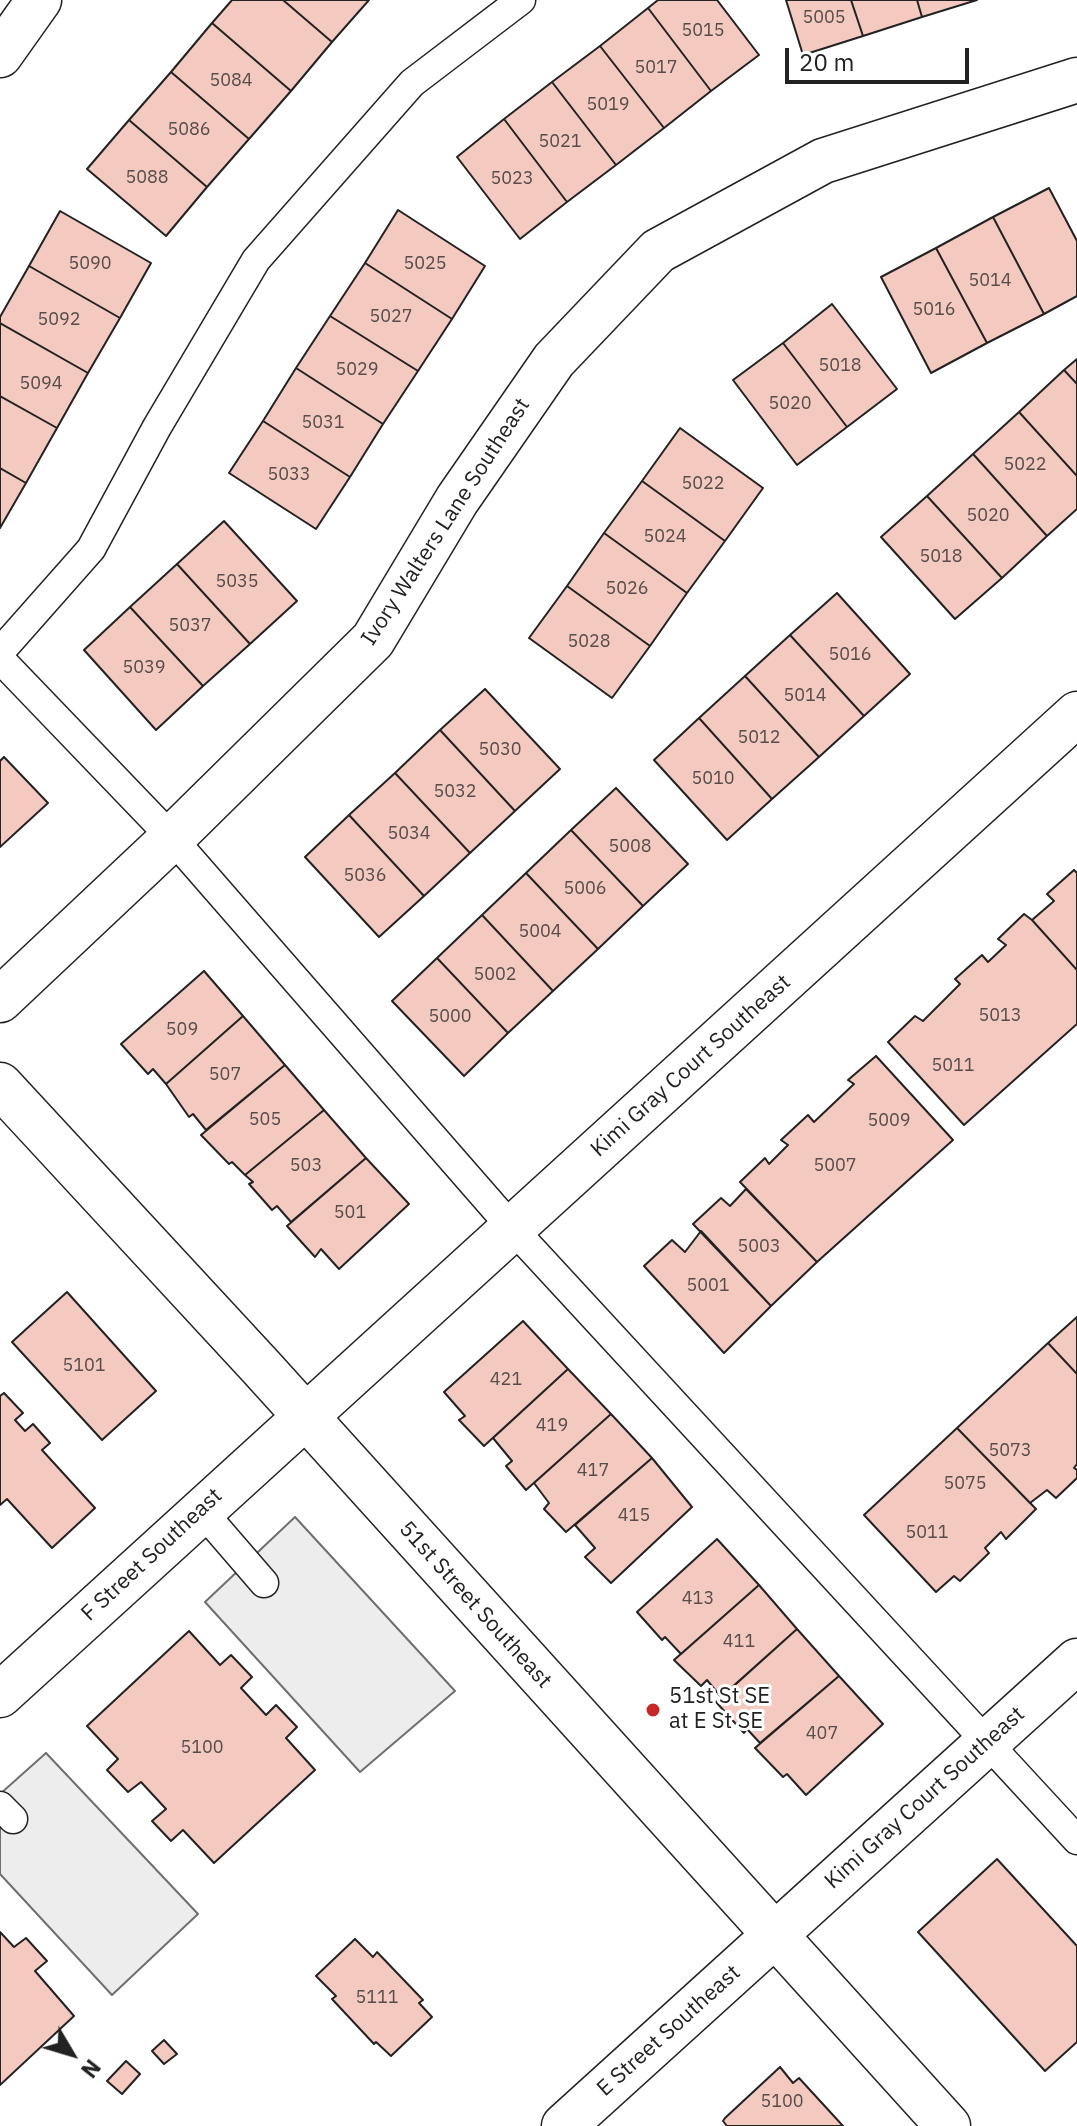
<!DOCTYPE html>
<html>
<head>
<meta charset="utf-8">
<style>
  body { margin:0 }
  #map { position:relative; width:1077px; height:2126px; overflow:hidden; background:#fff; font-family:"IBM Plex Sans",sans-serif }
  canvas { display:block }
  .north { position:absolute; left:32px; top:2014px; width:80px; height:80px; -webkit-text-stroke:6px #fff; paint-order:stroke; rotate:128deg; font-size:22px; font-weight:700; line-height:32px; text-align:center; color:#222 }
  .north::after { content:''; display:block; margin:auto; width:28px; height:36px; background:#222; clip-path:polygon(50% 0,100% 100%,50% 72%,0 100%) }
  .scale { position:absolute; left:785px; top:48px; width:184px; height:36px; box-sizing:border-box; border:4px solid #222; border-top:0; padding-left:10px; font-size:24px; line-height:28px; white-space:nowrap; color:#222; -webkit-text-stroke:6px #fff; paint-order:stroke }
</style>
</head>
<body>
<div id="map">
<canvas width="1077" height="2126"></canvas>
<div class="north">N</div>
<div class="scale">20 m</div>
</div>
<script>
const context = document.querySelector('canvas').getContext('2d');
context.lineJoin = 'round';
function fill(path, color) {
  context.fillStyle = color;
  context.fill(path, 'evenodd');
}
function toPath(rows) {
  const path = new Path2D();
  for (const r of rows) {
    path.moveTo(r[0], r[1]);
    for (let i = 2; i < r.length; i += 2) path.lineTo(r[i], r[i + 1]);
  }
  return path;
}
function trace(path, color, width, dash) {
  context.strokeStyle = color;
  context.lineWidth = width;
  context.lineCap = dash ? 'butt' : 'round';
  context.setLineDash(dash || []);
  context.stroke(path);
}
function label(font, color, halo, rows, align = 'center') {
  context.font = font + ' "IBM Plex Sans",sans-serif';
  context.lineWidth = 6;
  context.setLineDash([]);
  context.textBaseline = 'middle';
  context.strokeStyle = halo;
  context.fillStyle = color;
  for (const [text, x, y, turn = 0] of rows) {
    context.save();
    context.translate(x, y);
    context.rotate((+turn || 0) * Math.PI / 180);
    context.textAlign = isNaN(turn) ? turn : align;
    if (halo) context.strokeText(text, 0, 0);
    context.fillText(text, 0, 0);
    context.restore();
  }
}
const parking = toPath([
  [295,1517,455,1691,360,1772,205,1602,295,1517],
  [46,1753,198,1914,112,1995,0,1874,0,1794,46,1753]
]);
fill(parking, '#ededed');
trace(parking, '#6f6f6f', 2);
const building = toPath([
  [232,0,283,0,332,42,291,91,212,23,232,0],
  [283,0,369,0,332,42,283,0],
  [658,0,717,0,759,55,711,91,648,8,658,0],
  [786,0,851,0,863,36,803,55,786,0],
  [851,0,917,0,922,17,863,36,851,0],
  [917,0,977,0,922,17,917,0],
  [648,8,711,91,664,128,600,46,648,8],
  [212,23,291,91,249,139,171,72,212,23],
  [600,46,664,128,616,165,552,82,600,46],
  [171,72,249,139,207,187,129,120,171,72],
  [552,82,616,165,567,202,504,119,552,82],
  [504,119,567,202,520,239,457,157,504,119],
  [129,120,207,187,166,236,87,169,129,120],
  [1049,188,1077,241,1077,296,1044,314,993,217,1049,188],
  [398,210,485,266,452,319,365,263,398,210],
  [60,211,151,263,120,318,29,266,60,211],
  [993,217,1044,314,987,343,936,248,993,217],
  [936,248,987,343,931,373,881,277,936,248],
  [365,263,452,319,418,371,330,316,365,263],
  [29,266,120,318,88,373,0,323,0,317,29,266],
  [832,304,897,389,847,427,783,343,832,304],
  [330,316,418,371,383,424,296,368,330,316],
  [0,323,88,373,57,428,0,396,0,323],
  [783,343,847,427,797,465,733,380,783,343],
  [1077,359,1077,384,1064,370,1077,359],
  [296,368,383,424,350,477,263,421,296,368],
  [1064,370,1077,384,1077,476,1019,412,1064,370],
  [0,396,57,428,26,483,0,468,0,396],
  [1019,412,1077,476,1077,509,1047,536,973,454,1019,412],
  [263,421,350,477,316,529,229,473,263,421],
  [680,428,763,488,725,541,642,481,680,428],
  [973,454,1047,536,1002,578,927,496,973,454],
  [0,468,26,483,0,528,0,468],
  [642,481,725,541,687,593,604,533,642,481],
  [927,496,1002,578,955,619,881,537,927,496],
  [224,521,297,601,250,644,177,564,224,521],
  [604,533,687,593,650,646,567,586,604,533],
  [177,564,250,644,203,686,130,607,177,564],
  [567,586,650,646,612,698,529,638,567,586],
  [837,593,910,674,864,716,790,635,837,593],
  [130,607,203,686,156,730,84,650,130,607],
  [790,635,864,716,819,757,745,676,790,635],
  [745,676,819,757,772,799,699,718,745,676],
  [485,689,560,769,515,811,440,730,485,689],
  [699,718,772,799,727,840,654,760,699,718],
  [440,730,515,811,470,853,395,773,440,730],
  [4,757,48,803,0,847,0,761,4,757],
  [395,773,470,853,424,896,349,815,395,773],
  [616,788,688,864,643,906,571,830,616,788],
  [349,815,424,896,379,937,305,857,349,815],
  [571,830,643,906,598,949,526,873,571,830],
  [1074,870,1077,873,1077,970,1032,920,1054,901,1047,894,1074,870],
  [526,873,598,949,553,991,482,915,526,873],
  [1024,914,1032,920,1077,970,1077,1024,964,1125,888,1042,915,1016,923,1021,960,984,955,979,982,955,988,962,1006,945,998,939,1024,914],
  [482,915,553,991,508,1033,437,958,482,915],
  [437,958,508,1033,464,1076,392,1001,437,958],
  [204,971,243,1016,166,1084,153,1069,148,1074,121,1044,204,971],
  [243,1016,285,1065,206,1130,193,1114,189,1117,166,1084,243,1016],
  [876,1056,953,1140,817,1262,740,1182,765,1158,769,1164,788,1145,781,1140,808,1115,814,1122,854,1084,848,1080,876,1056],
  [285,1065,324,1110,245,1175,232,1162,229,1164,201,1135,285,1065],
  [324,1110,366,1158,291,1222,277,1206,272,1210,249,1184,253,1182,245,1175,324,1110],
  [366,1158,409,1204,339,1269,321,1249,315,1257,287,1226,366,1158],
  [746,1189,817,1262,771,1306,693,1224,721,1198,730,1206,746,1189],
  [701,1231,771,1306,724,1353,644,1266,672,1240,685,1252,701,1231],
  [67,1292,156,1391,102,1440,12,1342,67,1292],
  [1077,1317,1077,1374,1048,1343,1077,1317],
  [523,1321,568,1369,484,1446,459,1420,465,1416,444,1392,523,1321],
  [1048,1343,1077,1374,1077,1464,1074,1468,1077,1470,1077,1478,1056,1498,1047,1490,1030,1503,957,1428,1048,1343],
  [568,1369,611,1414,526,1490,506,1466,512,1461,493,1438,568,1369],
  [4,1393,23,1413,15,1420,25,1431,33,1424,50,1443,42,1450,95,1508,52,1548,7,1499,0,1505,0,1396,4,1393],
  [611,1414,652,1458,566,1532,544,1509,549,1503,534,1483,611,1414],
  [957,1428,1036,1509,1006,1539,1001,1532,985,1548,989,1553,960,1581,954,1576,936,1592,864,1515,957,1428],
  [652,1458,692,1507,611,1583,585,1557,595,1548,575,1525,652,1458],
  [717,1539,759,1585,681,1654,665,1637,662,1640,637,1612,717,1539],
  [759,1585,797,1629,721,1697,707,1680,701,1686,674,1660,759,1585],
  [797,1629,839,1676,760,1743,747,1729,744,1733,716,1702,797,1629],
  [189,1631,220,1665,231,1655,252,1677,241,1688,266,1715,276,1705,297,1727,286,1738,315,1770,214,1863,183,1830,171,1841,152,1821,166,1809,141,1782,128,1792,107,1770,118,1759,87,1726,189,1631],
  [839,1676,883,1724,806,1795,787,1774,783,1777,755,1748,839,1676],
  [997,1859,1077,1946,1077,2042,1045,2071,918,1932,997,1859],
  [0,1932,14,1947,26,1938,47,1961,35,1971,74,2016,0,2085,0,1932],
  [355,1939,373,1957,377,1952,423,2000,419,2003,432,2017,391,2056,376,2042,374,2044,332,1999,336,1996,316,1976,355,1939],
  [164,2040,177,2054,164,2064,152,2051,164,2040],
  [126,2061,140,2074,122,2094,107,2081,126,2061],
  [780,2067,793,2083,799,2078,843,2126,727,2126,723,2121,725,2118,780,2067]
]);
fill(building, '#f3c9c0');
trace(building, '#222', 2);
const lane = toPath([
  [0,652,91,549,157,427,256,260,412,83,521,0],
  [0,659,172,838,513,1229,1077,1840],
  [201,1510,264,1583],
  [0,1806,13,1819]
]);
const street = toPath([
  [0,1000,172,838,373,640,457,500,554,360,658,251,823,161,1077,80],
  [0,1085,261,1367,948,2126],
  [0,1695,1077,714],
  [564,2126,1077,1661]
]);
const secondary = toPath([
  [0,55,39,0]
]);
trace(lane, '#222', 31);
trace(street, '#222', 47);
trace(secondary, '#222', 47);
trace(lane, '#fff', 28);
trace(street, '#fff', 44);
trace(secondary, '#fff', 44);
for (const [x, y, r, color] of [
  [653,1710,8,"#c62828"]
]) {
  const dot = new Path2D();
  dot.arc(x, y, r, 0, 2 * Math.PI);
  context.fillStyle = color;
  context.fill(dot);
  trace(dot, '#fff', 3);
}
label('18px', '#564c4a', null, [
  ["5005",824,18],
  ["5015",703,31],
  ["5017",656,68],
  ["5084",231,81],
  ["5019",608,105],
  ["5086",189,130],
  ["5021",560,142],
  ["5088",147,178],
  ["5023",512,179],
  ["5090",90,264],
  ["5025",425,264],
  ["5014",990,281],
  ["5016",934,310],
  ["5027",391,317],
  ["5092",59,320],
  ["5018",840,366],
  ["5029",357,370],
  ["5094",41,384],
  ["5020",790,404],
  ["5031",323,423],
  ["5022",1025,465],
  ["5033",289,475],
  ["5022",703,484],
  ["5020",988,516],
  ["5024",665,537],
  ["5018",941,557],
  ["5035",237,582],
  ["5026",627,589],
  ["5037",190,626],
  ["5028",589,642],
  ["5016",850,655],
  ["5039",144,668],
  ["5014",805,696],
  ["5012",759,738],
  ["5030",500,750],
  ["5010",713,779],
  ["5032",455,792],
  ["5034",409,834],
  ["5008",630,847],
  ["5036",365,876],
  ["5006",585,889],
  ["5004",540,932],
  ["5002",495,975],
  ["5013",1000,1016],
  ["5000",450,1017],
  ["509",182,1030],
  ["5011",953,1066],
  ["507",225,1075],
  ["505",265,1120],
  ["5009",889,1121],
  ["503",306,1166],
  ["5007",835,1166],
  ["501",350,1213],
  ["5003",759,1247],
  ["5001",708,1286],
  ["5101",84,1366],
  ["421",506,1380],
  ["419",552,1426],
  ["5073",1010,1451],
  ["417",593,1471],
  ["5075",965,1484],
  ["415",634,1516],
  ["5011",927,1533],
  ["413",698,1599],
  ["411",739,1642],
  ["407",822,1734],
  ["5100",202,1748],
  ["5111",377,1998],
  ["5100",782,2102]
]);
label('22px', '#222', '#fff', [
  ["Ivory Walters Lane Southeast",446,522,-57],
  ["Kimi Gray Court Southeast",691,1066,-42],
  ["F Street Southeast",152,1555,-43],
  ["51st Street Southeast",475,1605,48],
  ["Kimi Gray Court Southeast",925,1798,-42],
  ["E Street Southeast",669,2031,-42]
]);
label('22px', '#222', '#fff', [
  ["51st St SE",669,1697],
  ["at E St SE",669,1722]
], 'left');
</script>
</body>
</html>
